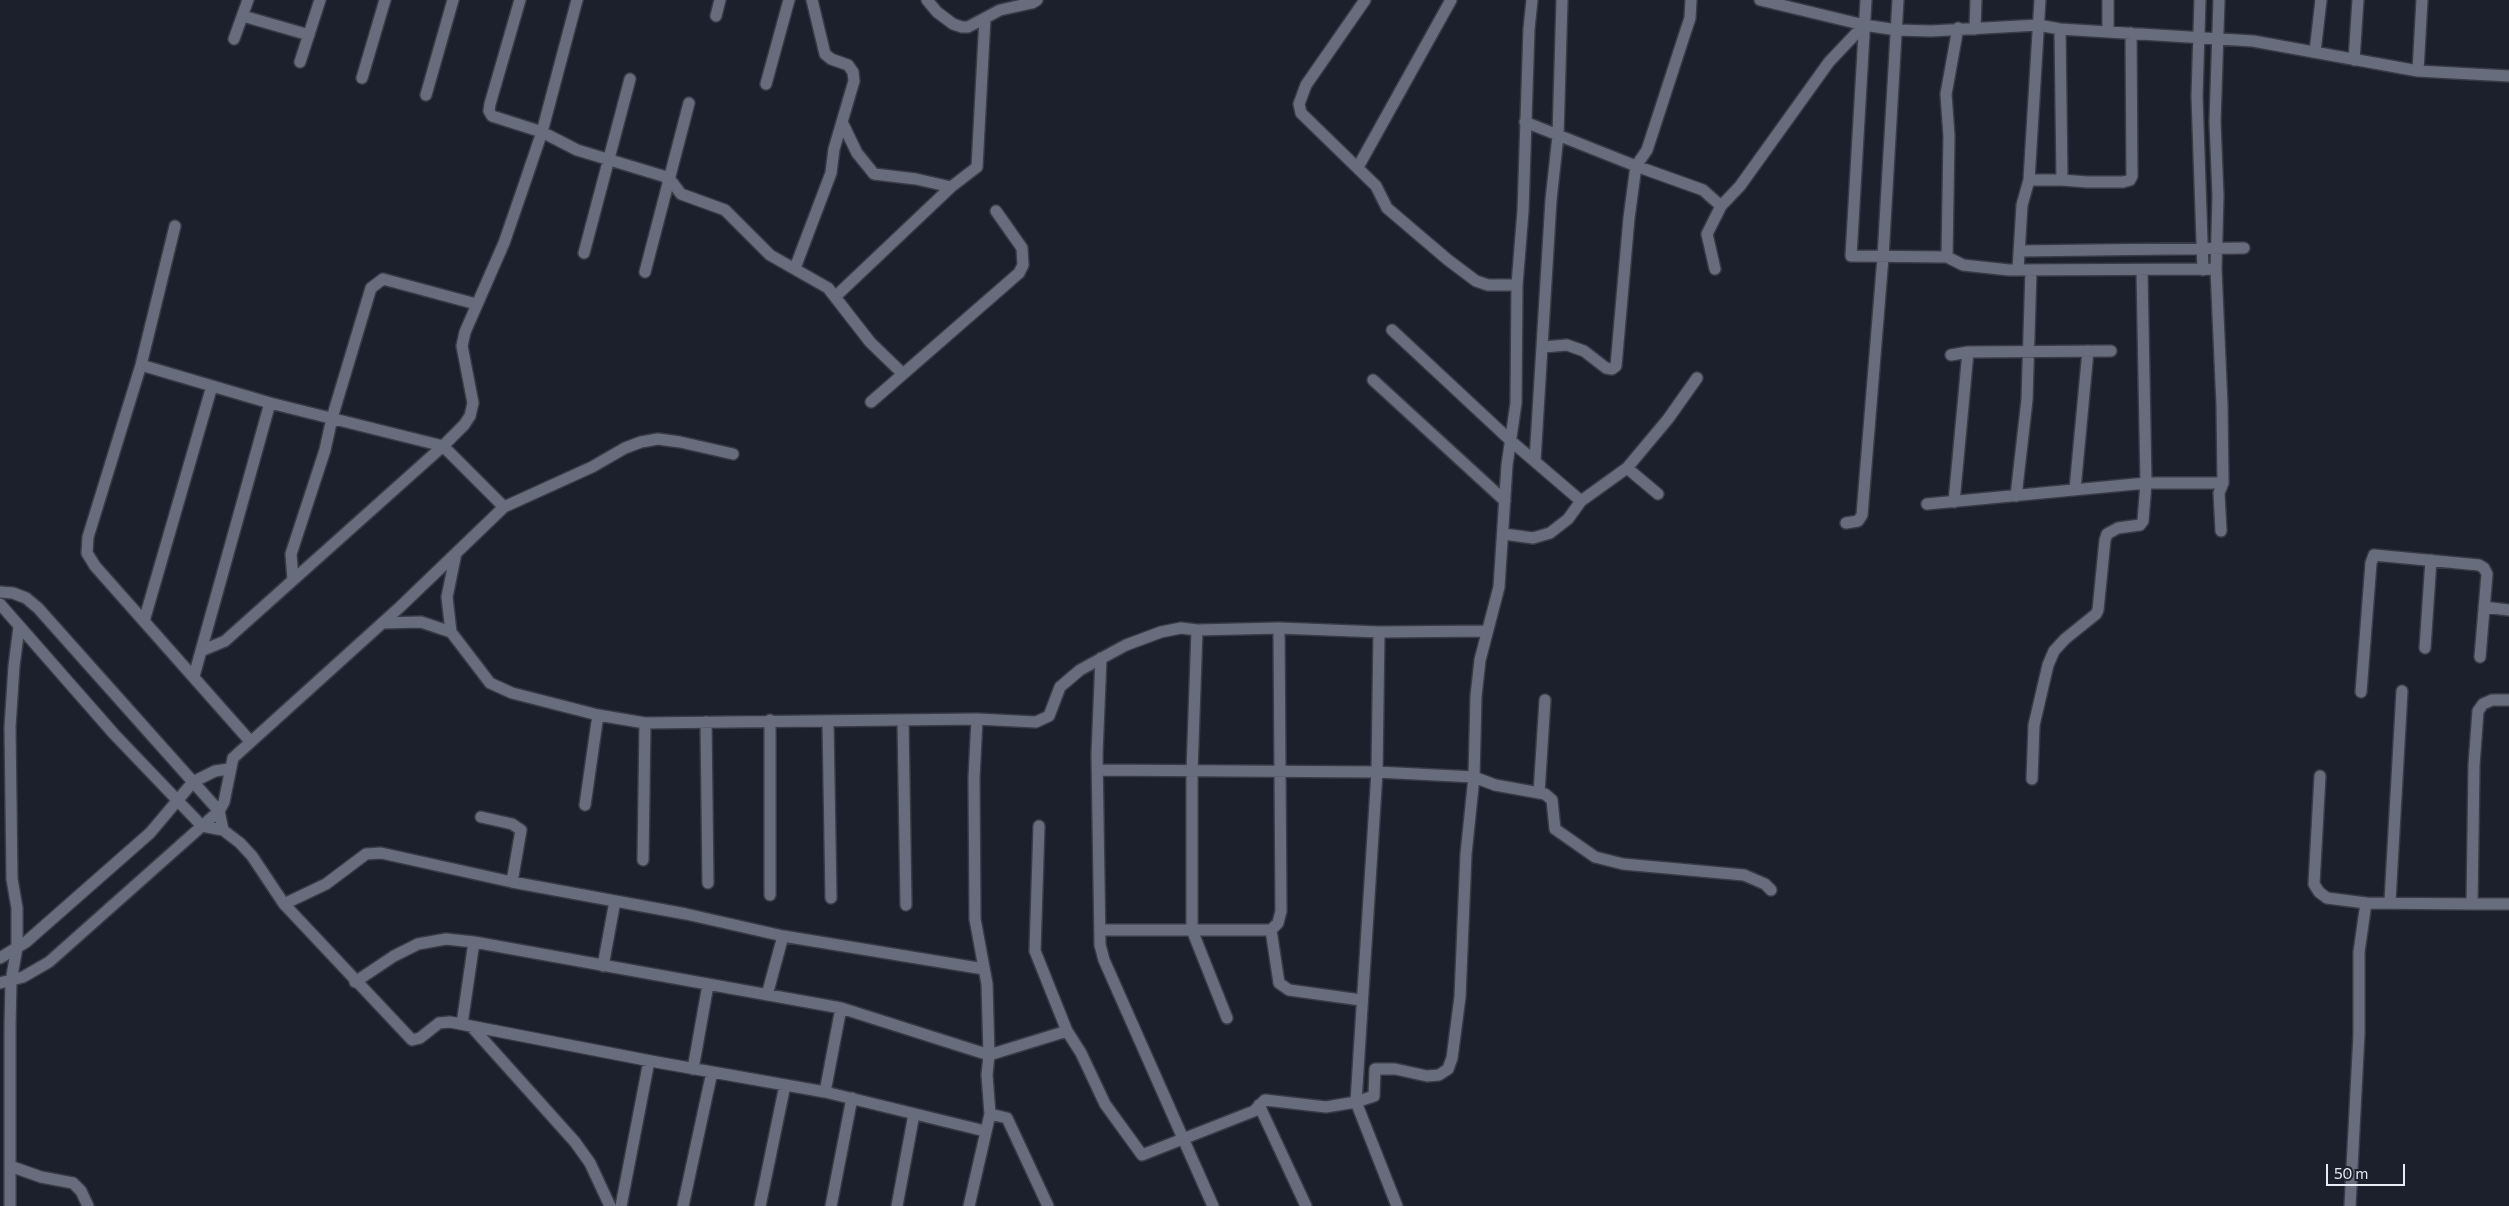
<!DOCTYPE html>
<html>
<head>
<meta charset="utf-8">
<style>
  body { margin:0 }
  #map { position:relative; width:2509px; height:1206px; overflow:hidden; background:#1c202d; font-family:Commissioner,sans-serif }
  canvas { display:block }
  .scale { position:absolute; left:2326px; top:1164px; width:79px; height:22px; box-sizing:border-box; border:2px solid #e8ebf4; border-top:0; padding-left:6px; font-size:15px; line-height:18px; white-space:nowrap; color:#e8ebf4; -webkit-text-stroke:4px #1c202d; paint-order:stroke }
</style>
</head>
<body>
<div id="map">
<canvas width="2509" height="1206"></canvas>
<div class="scale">50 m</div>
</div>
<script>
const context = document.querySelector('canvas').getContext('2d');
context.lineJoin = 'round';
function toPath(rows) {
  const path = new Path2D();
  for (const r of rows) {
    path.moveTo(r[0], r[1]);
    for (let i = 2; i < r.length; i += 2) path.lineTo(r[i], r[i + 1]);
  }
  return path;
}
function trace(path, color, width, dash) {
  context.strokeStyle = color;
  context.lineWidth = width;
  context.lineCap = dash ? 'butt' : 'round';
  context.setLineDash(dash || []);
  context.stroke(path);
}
const street = toPath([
  [520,0,490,104,489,111,492,116,542,132,577,150,663,176,672,182,681,194,725,210,770,255,828,288,870,342,902,373],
  [577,0,542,132,523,188,504,243,465,332,462,346,473,403,470,416,464,425,443,446,504,507,592,467,625,448,641,442,658,439,680,442,733,454],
  [927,0,937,12,953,24,962,27,968,27,1000,10,1032,3,1037,0],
  [1365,0,1306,85,1299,104,1301,113,1376,186,1387,208,1448,260,1476,281,1488,285,1517,285],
  [1691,0,1690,18,1674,67,1647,150,1636,166,1703,190,1721,206,1740,186,1829,62,1864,25],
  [1760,0,1864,25,1897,30,1931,31,2038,25,2060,29,2253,41,2418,71,2509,76],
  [1866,0,1851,256,1947,257,1963,265,2009,270,2216,269,2222,405,2223,483,2219,493,2221,531],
  [2108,0,2108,31],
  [2200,0,2197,96,2203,270],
  [243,16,309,35],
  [716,16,720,0],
  [1975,29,1976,0],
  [2060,29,2062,180,2087,182,2123,182,2130,180,2132,176,2131,33],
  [234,39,248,0],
  [2315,52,2321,0],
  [2354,60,2358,0],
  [300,62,320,0],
  [2418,71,2422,0],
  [362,78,385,0],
  [766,84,789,0],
  [426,95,453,0],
  [842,122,857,153,874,174,916,179,951,187,977,167,985,18],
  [1525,122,1636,166,1629,218,1616,366,1612,369,1606,368,1584,351,1567,345,1543,347],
  [1358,167,1451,0],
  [2029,180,2062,180],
  [175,226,141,365,88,537,87,553,95,566,250,741],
  [2019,251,2244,248],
  [584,253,630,79],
  [1947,257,1949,136,1946,94,1958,28],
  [795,268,831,173,834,149,854,81,853,72,848,65,831,59,825,54,812,0],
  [1715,269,1707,234,1721,206],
  [2216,269,2218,196,2215,122,2219,0],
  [2018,270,2022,205,2029,180,2040,0],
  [645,272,689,103],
  [836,296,951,187],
  [1392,330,1511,441,1581,501],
  [1951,355,1968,352,2111,351],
  [141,365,270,403,443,446],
  [1373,380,1505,501],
  [871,402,1019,273,1023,265,1022,248,996,211],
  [1535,461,1551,200,1558,136,1562,0],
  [1627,468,1668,419,1697,378],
  [2075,489,2088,351],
  [2016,496,2027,400,2031,270],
  [1954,502,1968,352],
  [1927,504,2146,483,2223,483],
  [1846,523,1858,521,1862,515,1883,257,1898,0],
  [1504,534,1533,538,1550,533,1568,519,1581,501,1627,468,1658,494],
  [456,553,447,597,451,632,490,683,512,693,598,715,645,723,977,719,1036,722,1049,716,1060,687,1080,670,1126,645,1161,632,1181,628,1197,630,1279,628,1379,632,1487,631],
  [293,580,291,554,325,450,332,418,371,288,383,279,476,304],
  [0,592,13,593,26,598,38,608,219,811,223,830],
  [0,604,114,734,202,826,223,830,240,843,252,856,284,904,412,1040,420,1038,439,1023,450,1022,656,1062,825,1092,985,1131],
  [2484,607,2509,610],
  [144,621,212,386],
  [382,623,421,622,451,632],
  [1197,630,1192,771,1192,930,1227,1018],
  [2425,648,2431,560],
  [201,651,225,641,443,446],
  [1101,658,1097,754,1100,945,1104,960,1213,1206],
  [194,676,270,403],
  [2361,692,2371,563,2374,555,2479,565,2484,568,2487,574,2480,657],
  [903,720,906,905],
  [706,722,708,883],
  [828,722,831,898],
  [1098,770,1377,772,1379,632],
  [2320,776,2314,884,2319,892,2327,898,2366,903],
  [2032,779,2034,725,2048,665,2054,651,2065,639,2096,614,2098,610,2105,540,2107,534,2118,528,2140,525,2143,521,2146,483,2142,271],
  [1539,793,1545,700],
  [585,805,598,715],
  [481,817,512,824,521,830,512,882],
  [1039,826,1035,951,1067,1031],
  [643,860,645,723],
  [770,895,770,720],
  [2390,901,2402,691],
  [284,904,326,884,366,854,381,853,512,882,686,914,783,936,984,969],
  [2472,904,2509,904],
  [1100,930,1271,930,1278,923,1281,911,1279,628],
  [1271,930,1279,983,1289,990,1361,1000],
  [0,958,26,942,150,833,193,782,215,771,229,769],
  [603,966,615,901],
  [355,982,394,956,418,944,446,939,474,942,841,1008,989,1055,1067,1031,1081,1053,1105,1104,1142,1155,1254,1111,1265,1100,1326,1107,1356,1102,1377,772,1474,777,1495,785,1545,794,1552,800,1555,829,1595,857,1623,864,1744,875,1765,884,1771,890],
  [0,983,23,977,49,962,202,826,219,811,224,802,233,758,400,607,504,507],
  [767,995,783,936],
  [462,1024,474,942],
  [471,1026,575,1142,590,1163,610,1206],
  [693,1069,708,985],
  [825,1092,841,1008],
  [1259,1105,1306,1206],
  [990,1114,1007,1118,1048,1206],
  [10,1166,41,1177,73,1183,81,1191,88,1206],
  [10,1206,10,1026,11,981,17,948,17,908,12,879,10,727,14,666,19,627],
  [621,1206,649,1061],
  [683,1206,712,1072],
  [760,1206,785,1085],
  [831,1206,852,1098],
  [897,1206,914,1114],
  [969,1206,990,1114,987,1075,989,1055,987,984,975,919,974,778,977,719],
  [1397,1206,1356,1102,1374,1096,1375,1069,1395,1069,1427,1076,1439,1075,1448,1069,1452,1058,1460,997,1466,854,1474,777,1476,696,1480,660,1499,587,1507,465,1516,403,1517,285,1523,211,1529,29,1532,0],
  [2350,1206,2359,1034,2359,952,2366,903,2472,904,2474,765,2478,711,2483,704,2492,700,2509,700]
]);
trace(street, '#383b46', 14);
trace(street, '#686d7d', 11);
</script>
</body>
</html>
